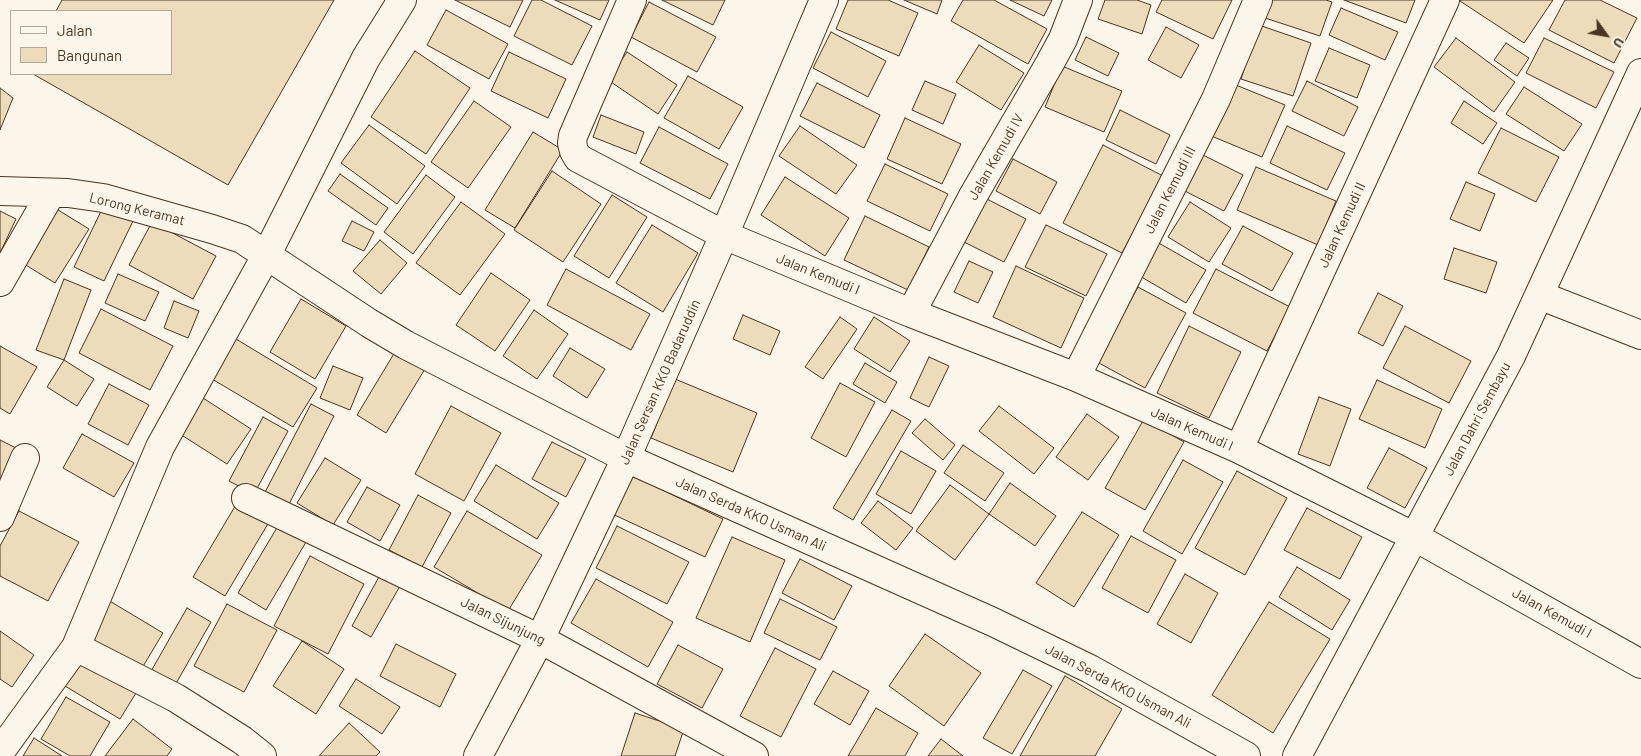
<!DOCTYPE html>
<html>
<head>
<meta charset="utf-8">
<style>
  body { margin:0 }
  #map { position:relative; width:1641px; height:756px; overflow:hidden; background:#fbf6e9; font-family:Barlow,sans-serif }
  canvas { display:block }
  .legend { position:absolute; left:10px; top:10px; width:162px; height:65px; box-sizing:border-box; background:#fbf6e9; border:1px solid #b4a999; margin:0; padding:6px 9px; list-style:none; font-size:15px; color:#4a3520 }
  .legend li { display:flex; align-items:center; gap:10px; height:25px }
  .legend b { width:25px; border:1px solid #b4a999 }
  .north { position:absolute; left:1581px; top:10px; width:50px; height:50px; -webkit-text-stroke:4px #fbf6e9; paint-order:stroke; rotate:122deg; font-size:14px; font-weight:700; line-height:20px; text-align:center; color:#4a3520 }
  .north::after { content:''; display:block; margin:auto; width:18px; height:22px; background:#4a3520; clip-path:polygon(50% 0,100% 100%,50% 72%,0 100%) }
</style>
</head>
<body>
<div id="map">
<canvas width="1641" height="756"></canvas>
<ul class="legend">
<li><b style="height:6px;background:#fbf6e9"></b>Jalan</li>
<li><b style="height:14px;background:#ecdcbc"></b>Bangunan</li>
</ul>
<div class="north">U</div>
</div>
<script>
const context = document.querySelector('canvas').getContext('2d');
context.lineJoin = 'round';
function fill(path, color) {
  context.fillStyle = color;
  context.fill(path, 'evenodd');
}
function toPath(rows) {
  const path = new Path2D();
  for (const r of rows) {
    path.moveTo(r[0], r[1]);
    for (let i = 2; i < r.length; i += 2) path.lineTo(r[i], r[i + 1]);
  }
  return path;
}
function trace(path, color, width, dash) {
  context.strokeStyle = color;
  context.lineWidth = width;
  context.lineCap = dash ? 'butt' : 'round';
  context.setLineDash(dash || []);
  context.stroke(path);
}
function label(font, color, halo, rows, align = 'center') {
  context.font = font + ' Barlow,sans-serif';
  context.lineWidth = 4;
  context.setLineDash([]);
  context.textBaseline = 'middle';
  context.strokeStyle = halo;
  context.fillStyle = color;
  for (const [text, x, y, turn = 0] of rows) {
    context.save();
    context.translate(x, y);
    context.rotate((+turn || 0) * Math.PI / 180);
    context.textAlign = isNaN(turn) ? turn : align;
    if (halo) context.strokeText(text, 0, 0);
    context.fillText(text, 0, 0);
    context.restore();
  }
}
const building = toPath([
  [62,0,334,0,228,185,33,74,171,74,171,11,56,11,62,0],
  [455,0,523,0,510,27,455,0],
  [532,0,541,0,592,26,572,65,514,36,532,0],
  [555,0,609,0,600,20,555,0],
  [662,0,725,0,713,25,662,0],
  [848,0,888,0,918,13,899,56,836,29,848,0],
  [904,0,942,0,937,14,904,0],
  [963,0,994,0,1047,29,1028,64,951,21,963,0],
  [1010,0,1052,0,1044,16,1010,0],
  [1105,0,1137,0,1151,5,1142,34,1098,19,1105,0],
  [1162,0,1232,0,1213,39,1156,12,1162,0],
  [1267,0,1326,0,1332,2,1320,36,1262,17,1267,0],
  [1344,0,1415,0,1406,23,1344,0],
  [1460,0,1553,0,1524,43,1460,1,1460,0],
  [1565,0,1600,0,1637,18,1614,63,1549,30,1565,0],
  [649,2,716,37,697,72,631,37,649,2],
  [1341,8,1398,32,1385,60,1329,35,1341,8],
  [446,10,508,44,489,79,427,45,446,10],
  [1259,25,1311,43,1293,96,1241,79,1259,25],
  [1166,27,1199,45,1181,78,1148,60,1166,27],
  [831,32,886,61,868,97,813,68,831,32],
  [1086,37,1119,53,1108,76,1075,60,1086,37],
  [1456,38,1515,82,1494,112,1434,67,1456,38],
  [1544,38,1614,72,1596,108,1526,73,1544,38],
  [1506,43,1529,58,1517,76,1494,60,1506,43],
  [979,45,1024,73,1001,110,956,82,979,45],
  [1329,48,1370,65,1357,98,1315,81,1329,48],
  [415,51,470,88,426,154,371,117,415,51],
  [509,52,566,79,548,118,491,91,509,52],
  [627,52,677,85,658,114,608,80,627,52],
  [1062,66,1122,91,1104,132,1045,107,1062,66],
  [688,76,743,107,719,149,664,118,688,76],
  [925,81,956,94,943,124,912,110,925,81],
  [1307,81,1358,107,1344,136,1292,111,1307,81],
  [817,83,880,115,864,148,800,116,817,83],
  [1231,83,1285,105,1262,157,1209,135,1231,83],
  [1524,87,1582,124,1564,151,1506,114,1524,87],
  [0,88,13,98,0,130,0,88],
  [474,101,511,127,468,188,431,162,474,101],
  [1464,101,1497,123,1483,144,1451,123,1464,101],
  [1120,110,1170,135,1156,164,1106,140,1120,110],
  [601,115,644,132,636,154,593,137,601,115],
  [905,118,961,144,942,184,887,159,905,118],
  [369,125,425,166,397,204,341,163,369,125],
  [800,126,857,165,836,194,779,156,800,126],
  [1287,126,1345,153,1327,190,1270,163,1287,126],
  [659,127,728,164,710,199,640,163,659,127],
  [1501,128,1559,157,1536,202,1478,173,1501,128],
  [533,132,563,150,515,228,485,210,533,132],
  [1103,145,1163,176,1122,253,1063,223,1103,145],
  [1197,152,1243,175,1224,211,1179,188,1197,152],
  [1013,159,1057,182,1040,214,996,191,1013,159],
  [885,164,948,194,930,231,867,201,885,164],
  [1256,167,1336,201,1318,245,1237,210,1256,167],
  [552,171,601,204,563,262,514,230,552,171],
  [340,174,388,208,376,225,328,191,340,174],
  [426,175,455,197,413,254,384,232,426,175],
  [785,177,849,218,825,256,761,215,785,177],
  [1466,182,1495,194,1480,231,1450,219,1466,182],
  [612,195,647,217,609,278,574,256,612,195],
  [979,195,1026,219,1004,262,956,238,979,195],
  [461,202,505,234,460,295,416,263,461,202],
  [1190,202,1231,228,1209,262,1168,237,1190,202],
  [105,203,135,217,104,281,74,267,105,203],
  [50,205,89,229,55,283,16,259,50,205],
  [0,211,16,219,0,253,0,211],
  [865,216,929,247,908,290,844,260,865,216],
  [352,221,374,232,364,251,342,241,352,221],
  [152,222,216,256,193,299,129,265,152,222],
  [652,225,698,253,663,312,616,283,652,225],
  [1046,225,1107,254,1086,296,1025,267,1046,225],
  [1243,226,1293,253,1272,291,1222,264,1243,226],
  [380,240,407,263,381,294,353,271,380,240],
  [1157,242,1206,270,1186,303,1138,275,1157,242],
  [1454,248,1497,262,1486,293,1444,279,1454,248],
  [969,261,993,272,978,303,954,292,969,261],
  [1016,266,1084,298,1061,348,993,317,1016,266],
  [566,269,650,314,631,350,547,305,566,269],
  [1216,269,1290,307,1267,351,1193,313,1216,269],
  [491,273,530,300,495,351,456,325,491,273],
  [118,274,159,292,145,321,105,303,118,274],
  [64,279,91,290,64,360,36,350,64,279],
  [1138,287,1186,313,1145,388,1097,362,1138,287],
  [1378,293,1403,306,1383,346,1358,333,1378,293],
  [301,299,346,326,315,379,270,352,301,299],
  [174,301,199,311,188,338,164,328,174,301],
  [101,309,173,346,150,390,79,353,101,309],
  [534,310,568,334,537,379,503,356,534,310],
  [743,315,780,331,770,355,733,339,743,315],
  [840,317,857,329,823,379,805,367,840,317],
  [874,317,910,341,890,372,854,349,874,317],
  [1189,326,1241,352,1209,418,1157,393,1189,326],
  [1405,326,1471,361,1449,403,1383,368,1405,326],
  [236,339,317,388,293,427,212,379,236,339],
  [0,346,37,367,10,414,0,408,0,346],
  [398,347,428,364,386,433,357,415,398,347],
  [570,348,605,369,587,398,553,376,570,348],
  [929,357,949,366,929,407,910,398,929,357],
  [64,360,94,379,77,406,47,387,64,360],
  [865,363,897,382,885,403,853,384,865,363],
  [333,366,363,378,350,410,320,398,333,366],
  [675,379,757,413,733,472,651,438,675,379],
  [1377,380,1442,409,1425,448,1359,419,1377,380],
  [840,383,875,402,846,457,811,438,840,383],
  [109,384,149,405,128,445,88,424,109,384],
  [1319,397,1351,409,1330,466,1298,454,1319,397],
  [203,398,251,429,227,464,180,434,203,398],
  [311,404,334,416,287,508,263,496,311,404],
  [451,406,501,433,464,501,415,474,451,406],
  [999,406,1054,448,1034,474,979,431,999,406],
  [892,410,911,421,853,520,833,508,892,410],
  [1087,414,1119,437,1088,480,1056,457,1087,414],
  [263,417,288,431,254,494,229,481,263,417],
  [925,419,955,445,943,460,912,433,925,419],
  [1144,419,1184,442,1145,510,1105,488,1144,419],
  [82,434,134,463,114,497,63,468,82,434],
  [0,440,18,449,0,485,0,440],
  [552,442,586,459,566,497,532,479,552,442],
  [963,445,1004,473,985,501,944,473,963,445],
  [1389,448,1427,468,1405,508,1367,488,1389,448],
  [901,451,936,471,911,514,876,494,901,451],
  [325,458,361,480,333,525,297,503,325,458],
  [1183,460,1223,482,1182,554,1143,531,1183,460],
  [496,465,559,503,537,539,474,501,496,465],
  [1237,471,1287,498,1245,575,1195,548,1237,471],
  [627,473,723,519,705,557,608,512,627,473],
  [1010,483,1056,516,1035,546,989,514,1010,483],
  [950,485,989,514,955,560,916,531,950,485],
  [367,487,400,505,380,541,347,522,367,487],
  [418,495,451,513,422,567,389,550,418,495],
  [878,501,913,528,896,550,861,523,878,501],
  [237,503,269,522,225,596,193,577,237,503],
  [1307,508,1362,537,1340,579,1284,550,1307,508],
  [19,511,79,542,48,601,0,576,0,546,19,511],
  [467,511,542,555,508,611,434,567,467,511],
  [1082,512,1119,535,1074,607,1036,583,1082,512],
  [278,526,306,542,266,610,238,593,278,526],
  [617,526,689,562,667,604,596,568,617,526],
  [1131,536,1176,560,1148,613,1102,588,1131,536],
  [732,537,785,560,750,642,696,618,732,537],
  [310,556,364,584,328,654,274,626,310,556],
  [800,559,852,586,834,620,782,593,800,559],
  [1297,567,1350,600,1332,630,1279,597,1297,567],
  [1185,574,1218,593,1191,643,1157,624,1185,574],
  [380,575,400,586,371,637,352,626,380,575],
  [596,579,673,622,648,667,571,623,596,579],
  [780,599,837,627,820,660,764,633,780,599],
  [108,600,163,633,139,673,84,639,108,600],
  [1269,602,1330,639,1273,733,1212,695,1269,602],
  [227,604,277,630,244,692,194,666,227,604],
  [187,608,211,622,174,687,150,673,187,608],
  [0,631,34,655,12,687,0,679,0,631],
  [925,634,981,673,944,726,889,686,925,634],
  [302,641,344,669,316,714,273,686,302,641],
  [396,644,456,674,440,707,380,676,396,644],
  [678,645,723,669,702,708,657,684,678,645],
  [775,648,816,669,781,737,740,716,775,648],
  [81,661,136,693,120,719,65,686,81,661],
  [1023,670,1052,686,1012,754,983,738,1023,670],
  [833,671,869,691,850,725,814,704,833,671],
  [1065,676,1122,709,1095,756,1020,756,1065,676],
  [356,679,400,707,382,734,339,706,356,679],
  [66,697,110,722,90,756,70,756,41,739,66,697],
  [876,708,918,733,905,756,848,756,876,708],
  [635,713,684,729,675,756,621,756,635,713],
  [133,719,172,749,167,756,105,756,133,719],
  [349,723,380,752,376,756,319,756,349,723],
  [34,738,62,756,23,756,34,738],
  [941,739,963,756,928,756,941,739]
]);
fill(building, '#ecdcbc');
trace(building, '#4a3520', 1);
const minor = toPath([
  [632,0,573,136,572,143,574,151,578,158,724,235,911,313,1076,377,1239,449,1415,537,1641,664],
  [0,191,68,193,103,198,212,229,242,239,369,323,406,345,540,414,626,458,993,622,1090,669,1246,756],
  [0,282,51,193],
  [1539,295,1641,335],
  [911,313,973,196,1050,63,1063,39,1078,0],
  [1076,377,1216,99,1258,0],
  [1239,449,1445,0],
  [246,498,540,639,754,756],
  [0,517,25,458],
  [76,647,176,698,242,740,262,756],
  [0,752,76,647,160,447,266,256,366,58,402,0],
  [478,756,540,639,626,458,724,235,824,0],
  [1297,756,1511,356,1641,73]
]);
trace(minor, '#4a3520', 30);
trace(minor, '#fbf6e9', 28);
label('14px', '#4a3520', '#fbf6e9', [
  ["Jalan Kemudi IV",996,157,-60],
  ["Jalan Kemudi III",1170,190,-63],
  ["Lorong Keramat",137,209,14],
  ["Jalan Kemudi II",1342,225,-65],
  ["Jalan Kemudi I",818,274,22],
  ["Jalan Sersan KKO Badaruddin",660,382,-66],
  ["Jalan Dahri Sembayu",1477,419,-62],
  ["Jalan Kemudi I",1192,429,24],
  ["Jalan Serda KKO Usman Ali",751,514,24],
  ["Jalan Kemudi I",1552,613,29],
  ["Jalan Sijunjung",503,621,26],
  ["Jalan Serda KKO Usman Ali",1118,686,28]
]);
</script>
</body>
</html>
